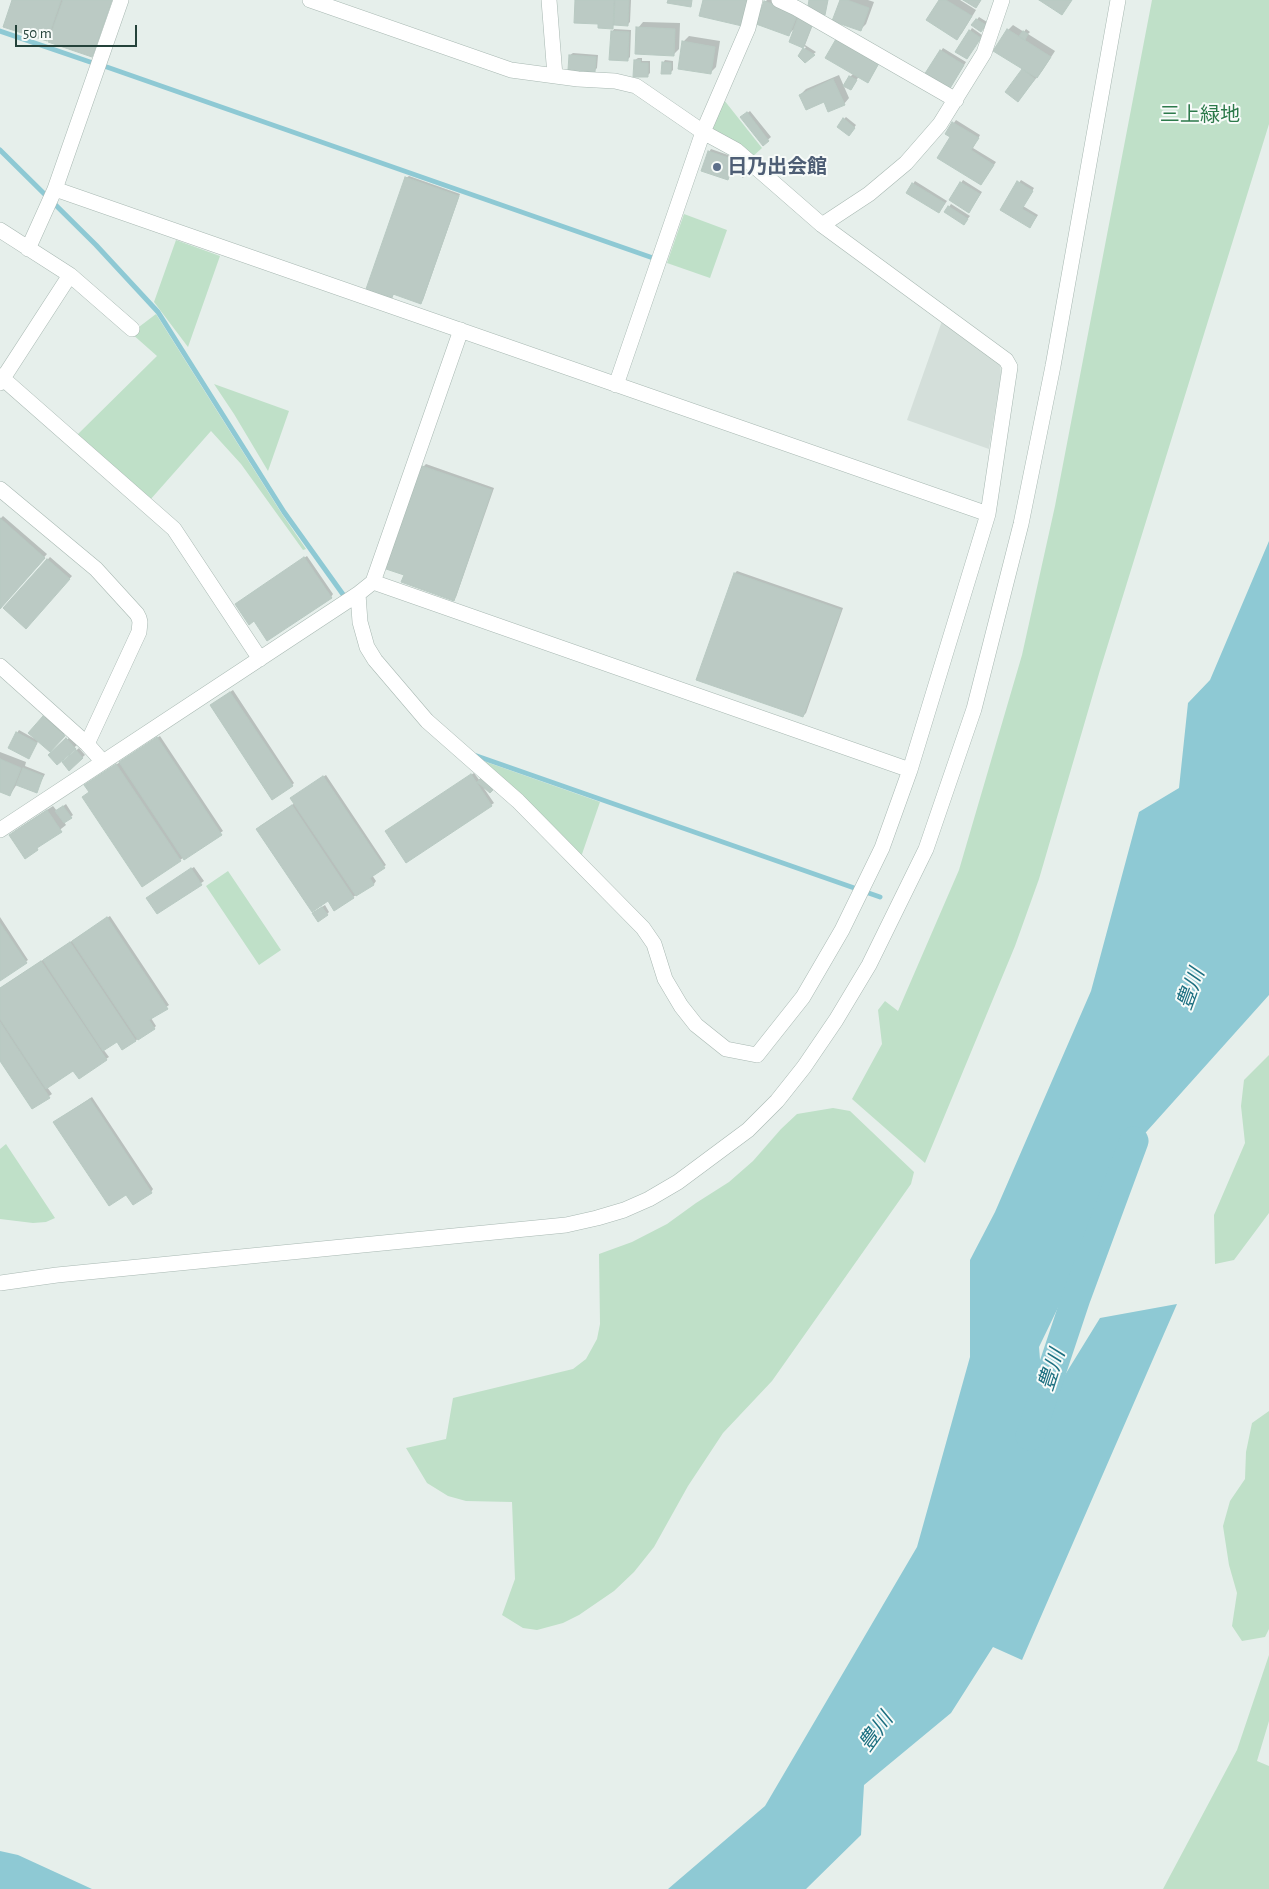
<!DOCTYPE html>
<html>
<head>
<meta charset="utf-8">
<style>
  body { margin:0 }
  #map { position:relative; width:1269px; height:1889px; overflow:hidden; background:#e6efeb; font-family:"Alegreya Sans",sans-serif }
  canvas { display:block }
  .scale { position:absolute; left:15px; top:25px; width:122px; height:22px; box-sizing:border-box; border:2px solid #24423a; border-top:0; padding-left:6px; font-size:15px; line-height:18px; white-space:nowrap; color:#24423a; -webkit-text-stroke:4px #f7fbf9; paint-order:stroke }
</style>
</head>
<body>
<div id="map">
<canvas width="1269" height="1889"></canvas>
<div class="scale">50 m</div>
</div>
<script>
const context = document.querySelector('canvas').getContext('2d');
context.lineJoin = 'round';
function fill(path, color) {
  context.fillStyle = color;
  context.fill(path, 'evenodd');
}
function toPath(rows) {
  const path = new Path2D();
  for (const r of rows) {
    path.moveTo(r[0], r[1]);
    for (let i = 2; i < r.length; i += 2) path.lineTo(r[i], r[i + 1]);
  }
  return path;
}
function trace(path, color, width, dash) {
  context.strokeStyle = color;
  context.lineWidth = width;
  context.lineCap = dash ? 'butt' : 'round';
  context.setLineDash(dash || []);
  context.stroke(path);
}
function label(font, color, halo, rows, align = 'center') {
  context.font = font + ' "Alegreya Sans","Noto Sans JP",sans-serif';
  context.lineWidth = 4;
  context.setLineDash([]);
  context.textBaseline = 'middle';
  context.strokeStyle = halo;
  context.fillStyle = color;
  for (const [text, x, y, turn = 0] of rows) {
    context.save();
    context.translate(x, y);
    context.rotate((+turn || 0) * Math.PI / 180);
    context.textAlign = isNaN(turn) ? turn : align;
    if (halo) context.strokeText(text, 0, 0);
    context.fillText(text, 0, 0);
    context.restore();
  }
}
fill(toPath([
  [942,321,1000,362,1001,374,989,449,907,420]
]), '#d4dfda');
fill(toPath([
  [1152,0,1269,0,1269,124,1100,670,1039,879,1015,946,925,1163,852,1099,882,1044,878,1010,885,1001,898,1011,959,870,1022,655,1055,506],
  [724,100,762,148,751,158,711,130],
  [684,214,727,230,710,278,667,263],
  [176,240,220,256,188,347,154,302],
  [156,314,282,514,306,549,303,550,241,464,211,431,150,500,77,435,157,356,131,333],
  [214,384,289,411,268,471,234,414],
  [475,758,600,802,581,857],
  [228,871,281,950,259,965,206,886],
  [1269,1055,1269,1213,1234,1260,1215,1264,1214,1215,1245,1143,1241,1106,1244,1080],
  [833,1108,850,1111,914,1172,911,1184,772,1381,723,1433,688,1486,654,1547,634,1572,614,1591,579,1615,563,1623,537,1630,523,1628,502,1615,515,1579,512,1502,466,1501,448,1496,427,1483,406,1448,446,1439,453,1398,573,1369,586,1359,597,1339,600,1324,599,1254,632,1242,667,1224,696,1203,729,1182,753,1161,781,1129,797,1114],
  [6,1144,55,1218,46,1222,33,1223,0,1219,0,1149],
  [1269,1411,1269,1629,1265,1637,1242,1641,1232,1626,1237,1593,1229,1565,1223,1526,1230,1501,1245,1479,1246,1452,1252,1423],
  [1269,1655,1269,1721,1257,1761,1269,1766,1269,1889,1163,1889,1237,1750]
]), '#bfe0c8');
fill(toPath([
  [1269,541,1269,995,1139,1140,1039,1347,1044,1409,1100,1318,1177,1304,1022,1660,993,1647,951,1713,864,1785,861,1835,806,1889,668,1889,765,1806,917,1547,970,1357,970,1260,995,1212,1091,991,1139,812,1179,788,1188,703,1210,680],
  [0,1851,18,1855,92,1889,0,1889]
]), '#8ec9d4');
fill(toPath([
  [13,0,112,0,94,53,92,55,53,34,46,40],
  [576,0,631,0,630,22,627,25,615,24,612,27,599,23],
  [767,0,781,0,814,22,805,45,816,52,805,61,800,56,806,47,790,42,795,28,789,34,765,2],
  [841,0,868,0,874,2,866,24,860,30],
  [940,0,960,0,976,10,962,33,957,38],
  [979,17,987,22,983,28,973,25],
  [643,22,680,23,679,49,674,54,638,28],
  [1013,25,1024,32,1026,29,1030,32,1028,34,1055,51,1042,71,1020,98,1007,91,1024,69,1008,30],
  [972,28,982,35,967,58,970,31],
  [614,29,631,30,630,57,627,60,612,32],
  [689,36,720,41,716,67,710,73,683,42],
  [943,48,966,62,951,86,941,51],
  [573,53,598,55,597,68,594,71,570,55],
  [638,58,642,58,642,61,650,61,650,73,647,76,635,60],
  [665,60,673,61,673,70,670,73,663,63],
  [881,60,870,79,859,76,851,89,850,77,854,73],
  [839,75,849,98,844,104,800,95,806,89],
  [750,111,771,137,763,144,742,117],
  [846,117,856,125,851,132,844,119],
  [956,120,980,135,973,148,996,162,981,184,952,137,946,134],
  [711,149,731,156,730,160,735,162,727,178,709,152],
  [746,171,747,172,746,176,742,178],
  [409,176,460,194,423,300,420,302,395,293,392,297,406,178],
  [963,180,982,192,971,209,961,183],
  [1021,180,1034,188,1023,206,1038,215,1032,224,1001,209],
  [915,181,947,201,941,209,913,184],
  [951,204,970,216,966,221,949,207],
  [426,464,494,488,456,597,453,599,405,575,423,467],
  [3,516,47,554,0,607,0,519],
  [307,556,333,594,331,597,254,620,236,604],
  [50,557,72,576,26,627,4,608],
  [737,571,843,608,806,713,803,716,735,573],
  [233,690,294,783,292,785,214,703],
  [46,715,66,732,50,750,39,740,29,757,17,733,19,730,35,739,30,733],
  [160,736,223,831,180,860,90,792,88,783],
  [70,737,77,745,57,763,50,755],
  [79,748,85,755,69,769,63,762],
  [0,752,26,762,25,766,45,774,36,791,17,784,10,795,0,791],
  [474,773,480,781,484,776,495,786,490,792,483,787,494,803,491,805,389,829],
  [326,775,386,865,372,875,376,881,374,884,353,897,328,899,260,826,295,803,294,796],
  [66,804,73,815,64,822,66,825,25,857,11,835,16,830,53,806,57,811],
  [194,867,204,881,158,913,150,896],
  [325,905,329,912,327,914,316,911],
  [110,916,169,1005,151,1018,156,1026,154,1028,123,1049,117,1040,103,1049,109,1057,106,1059,74,1069,47,1087,52,1094,32,1108,0,1059,0,988],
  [0,917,28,960,0,979],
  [92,1097,153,1189,151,1192,127,1193,57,1120]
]), '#0003');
trace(toPath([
  [0,31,93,63],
  [104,66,653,258],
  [0,150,96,245,158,312,284,512,347,600],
  [474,755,880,897]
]), '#8ec9d4', 5);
trace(toPath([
  [1030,1436,1076,1298,1134,1141]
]), '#8ec9d4', 29);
const building = toPath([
  [12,0,61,0,47,41,3,27,12,0],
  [63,0,112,0,92,57,48,42,63,0],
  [575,0,614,0,613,29,598,28,598,24,574,23,575,0],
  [615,0,629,0,628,26,614,25,615,0],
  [668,0,692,0,691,7,667,3,668,0],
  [703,0,748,0,742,26,699,16,703,0],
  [809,0,828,0,825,15,807,12,809,0],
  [840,0,847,0,869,8,861,31,832,21,840,0],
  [939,0,946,0,972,16,957,40,926,20,939,0],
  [963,0,981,0,976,8,963,0],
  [1039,0,1072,0,1062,15,1039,0],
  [764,1,798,13,789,36,756,24,764,1],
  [799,15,812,25,803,48,789,42,799,15],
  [976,19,986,25,981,32,971,25,976,19],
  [636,27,675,29,674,56,635,54,636,27],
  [1007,29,1051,57,1037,78,993,51,1007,29],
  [969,30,981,38,967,59,955,52,969,30],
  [611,31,629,32,628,61,609,60,611,31],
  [1023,31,1028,34,1025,40,1019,36,1023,31],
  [836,39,879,63,868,83,825,58,836,39],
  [682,41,715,47,711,74,678,69,682,41],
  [803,48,815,55,805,63,798,56,803,48],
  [940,50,964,65,949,90,924,75,940,50],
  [569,55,596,57,595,72,568,70,569,55],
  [634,60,641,60,640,63,648,63,648,77,633,77,634,60],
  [662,62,671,63,671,74,661,74,662,62],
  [1022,69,1035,79,1018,102,1005,92,1022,69],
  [849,76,857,80,851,90,843,86,849,76],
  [833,79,845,105,828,112,824,102,806,110,799,95,833,79],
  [747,112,769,141,763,146,740,117,747,112],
  [843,118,855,128,849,136,837,127,843,118],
  [952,122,979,138,971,150,994,165,981,185,937,158,950,137,945,134,952,122],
  [708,151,729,158,728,162,733,164,728,180,701,171,708,151],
  [405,177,459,196,421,304,393,294,392,298,366,289,405,177],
  [1017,181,1033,191,1022,209,1036,217,1030,228,1000,210,1017,181],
  [960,182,980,194,969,213,949,200,960,182],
  [912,183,945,203,939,213,906,193,912,183],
  [948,206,968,219,964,225,944,212,948,206],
  [422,466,492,490,454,601,401,582,404,575,386,569,422,466],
  [0,518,45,558,0,609,0,518],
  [304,557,332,598,267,641,254,621,249,625,235,604,304,557],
  [47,559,70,579,26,629,3,608,47,559],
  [734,573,841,610,803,717,696,680,734,573],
  [230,692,293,786,272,800,210,705,230,692],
  [43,716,65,736,50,752,28,733,43,716],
  [16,732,37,743,29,759,8,748,16,732],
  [157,737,222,835,184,860,119,762,157,737],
  [66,738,76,749,57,765,48,755,66,738],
  [76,750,83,758,69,771,62,762,76,750],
  [0,759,21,768,10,796,0,792,0,759],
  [116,764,181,861,142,887,82,797,89,792,84,785,116,764],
  [23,768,43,776,37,793,16,785,23,768],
  [471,774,492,806,406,863,385,831,471,774],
  [323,776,385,868,370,878,374,885,356,896,290,798,323,776],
  [481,778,493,790,490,793,477,782,481,778],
  [292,805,354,898,334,911,328,901,312,912,256,829,292,805],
  [63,806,72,818,64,823,55,811,63,806],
  [47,810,62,832,37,848,38,850,25,859,9,835,47,810],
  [191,868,202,885,157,914,146,898,191,868],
  [322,907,328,915,318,922,312,913,322,907],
  [107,917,168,1009,149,1020,155,1029,138,1040,72,941,107,917],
  [0,923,27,963,0,981,0,923],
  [70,942,136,1041,122,1050,117,1042,103,1051,43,960,70,942],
  [41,961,107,1060,79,1079,73,1071,46,1089,0,1019,0,988,41,961],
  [0,1022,50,1098,32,1109,0,1061,0,1022],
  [90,1099,152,1193,133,1205,126,1195,109,1206,53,1122,90,1099]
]);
fill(building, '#bbcac4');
trace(building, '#b8c9c2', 1);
const street = toPath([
  [310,0,511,70,578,79,615,81,636,86,703,132,736,150,822,225,1006,360,1010,367,988,514,910,770,882,848,842,930,803,997,757,1055,726,1049,696,1025,681,1006,665,979,654,944,643,928,518,801,427,721,375,660,367,647,360,622,358,594],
  [549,0,555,76],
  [779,0,796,8,956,100],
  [55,189,988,514],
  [822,225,869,194,906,163,940,124,984,53,1002,0],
  [0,230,70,275,0,383],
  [28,249,55,189,121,0],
  [70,275,132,329],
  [0,376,174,529,260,659],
  [616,385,703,132,748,28,755,0],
  [0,489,96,569,137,614,139,618,140,622,139,632,87,744],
  [373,582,910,770],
  [0,666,87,744,103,762],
  [0,830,358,594,373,582,461,330],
  [0,1283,57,1275,566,1225,597,1218,624,1210,649,1199,678,1182,748,1130,777,1101,804,1067,836,1020,869,965,926,849,974,709,1021,524,1053,366,1118,0]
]);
trace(street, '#a8b8b2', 16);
trace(street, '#fff', 15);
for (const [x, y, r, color] of [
  [717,167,5,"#5c6f8a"]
]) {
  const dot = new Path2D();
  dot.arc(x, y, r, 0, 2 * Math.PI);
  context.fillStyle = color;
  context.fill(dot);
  trace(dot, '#f7fbf9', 2);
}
label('20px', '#2d7a4b', '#f7fbf9', [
  ["三上緑地",1200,115]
]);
label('bold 20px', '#4e5e75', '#f7fbf9', [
  ["日乃出会館",727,167]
], 'left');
label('italic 21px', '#1c6f80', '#f7fbf9', [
  ["豊川",1191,989,-70],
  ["豊川",1052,1370,-72],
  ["豊川",876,1732,-54]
]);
</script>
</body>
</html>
